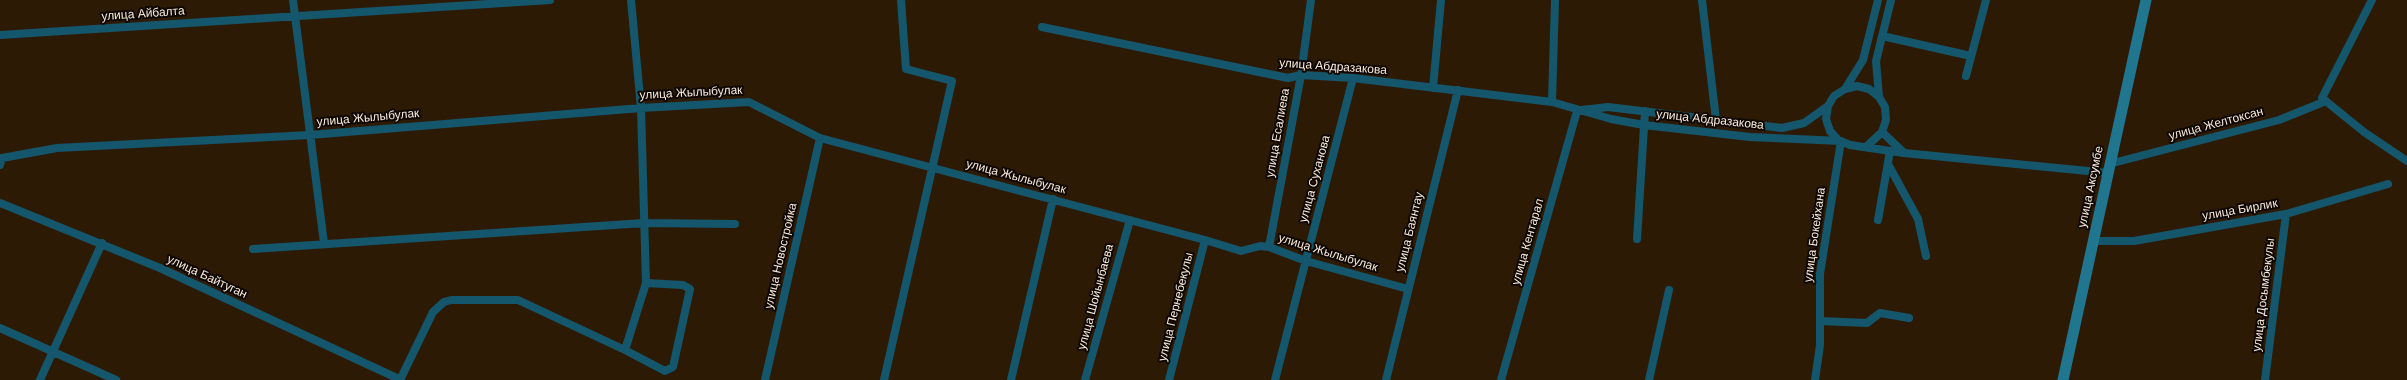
<!DOCTYPE html>
<html>
<head>
<meta charset="utf-8">
<style>
  body { margin:0 }
  canvas { display:block; background:#2d1a04 }
</style>
</head>
<body>
<canvas width="2407" height="380"></canvas>
<script>
const context = document.querySelector('canvas').getContext('2d');
context.lineJoin = 'round';
function toPath(rows) {
  const path = new Path2D();
  for (const r of rows) {
    path.moveTo(r[0], r[1]);
    for (let i = 2; i < r.length; i += 2) path.lineTo(r[i], r[i + 1]);
  }
  return path;
}
function trace(path, color, width, dash) {
  context.strokeStyle = color;
  context.lineWidth = width;
  context.lineCap = dash ? 'butt' : 'round';
  context.setLineDash(dash || []);
  context.stroke(path);
}
function label(font, color, halo, rows, align = 'center') {
  context.font = font + ' Helvetica,sans-serif';
  context.lineWidth = 4;
  context.setLineDash([]);
  context.textBaseline = 'middle';
  context.strokeStyle = halo;
  context.fillStyle = color;
  for (const [text, x, y, turn = 0] of rows) {
    context.save();
    context.translate(x, y);
    context.rotate((+turn || 0) * Math.PI / 180);
    context.textAlign = isNaN(turn) ? turn : align;
    if (halo) context.strokeText(text, 0, 0);
    context.fillText(text, 0, 0);
    context.restore();
  }
}
trace(toPath([
  [293,0,324,243],
  [1702,0,1716,120],
  [2372,0,2322,98,2364,132,2407,161],
  [1042,27,1288,78,1301,75,1353,78,1552,102,1611,119,1644,125,1750,137,1841,141,1820,274,1820,345,1815,380],
  [0,35,550,0],
  [1882,36,1971,56],
  [1966,76,1986,0],
  [1433,88,1441,0],
  [1845,89,1863,60,1878,0],
  [1879,97,1876,61,1891,0],
  [1552,102,1555,0],
  [1582,110,1608,107,1782,128,1804,123,1828,106],
  [1882,132,1904,153],
  [1866,147,1882,132,1886,120,1885,107,1879,97,1869,89,1857,86,1845,89,1834,96,1828,106,1826,119,1830,131,1838,140,1850,145,1904,153,2108,173],
  [1888,164,1918,219,1926,256],
  [2109,164,2279,120,2326,101],
  [0,165,2,158,57,148,310,135,641,108,749,102,820,138,1205,240,1241,251,1260,246,1269,247,1306,261,1408,289],
  [0,203,160,268,401,380],
  [1878,220,1890,151],
  [1637,239,1645,111],
  [2093,241,2134,241,2286,214,2388,184],
  [1269,247,1301,75,1311,0],
  [253,249,644,223,735,224],
  [1820,321,1867,323,1880,313,1909,318],
  [0,328,116,380],
  [625,350,665,371,673,367,690,289,683,285,646,283],
  [40,380,102,243],
  [400,380,433,312,444,302,451,300,518,300,625,350,646,283,641,108,631,0],
  [765,380,820,138],
  [884,380,952,81,906,69,901,0],
  [1011,380,1053,199],
  [1085,380,1130,220],
  [1169,380,1205,240],
  [1275,380,1353,78],
  [1386,380,1458,90],
  [1501,380,1577,111],
  [1649,380,1669,290],
  [2265,380,2286,214]
]), '#14576c', 8);
trace(toPath([
  [2063,380,2146,0]
]), '#20758f', 11);
label('12px', '#f8eadd', '#0f0702', [
  ["улица Айбалта",143,14,-4],
  ["улица Абдразакова",1333,67,4],
  ["улица Жылыбулак",691,93,-3],
  ["улица Жылыбулак",368,118,-5],
  ["улица Абдразакова",1710,120,6],
  ["улица Желтоксан",2216,124,-15],
  ["улица Есалиева",1278,133,-80],
  ["улица Жылыбулак",1016,177,15],
  ["улица Суханова",1315,179,-75],
  ["улица Аксумбе",2091,187,-78],
  ["улица Бирлик",2240,210,-10],
  ["улица Баянтау",1410,232,-76],
  ["улица Бокейхана",1815,235,-82],
  ["улица Кентарал",1528,242,-74],
  ["улица Жылыбулак",1328,253,17],
  ["улица Новостройка",781,256,-77],
  ["улица Байтуган",207,277,25],
  ["улица Досымбекулы",2264,295,-83],
  ["улица Шойынбаева",1096,297,-75],
  ["улица Пернебекулы",1176,307,-76]
]);
</script>
</body>
</html>
